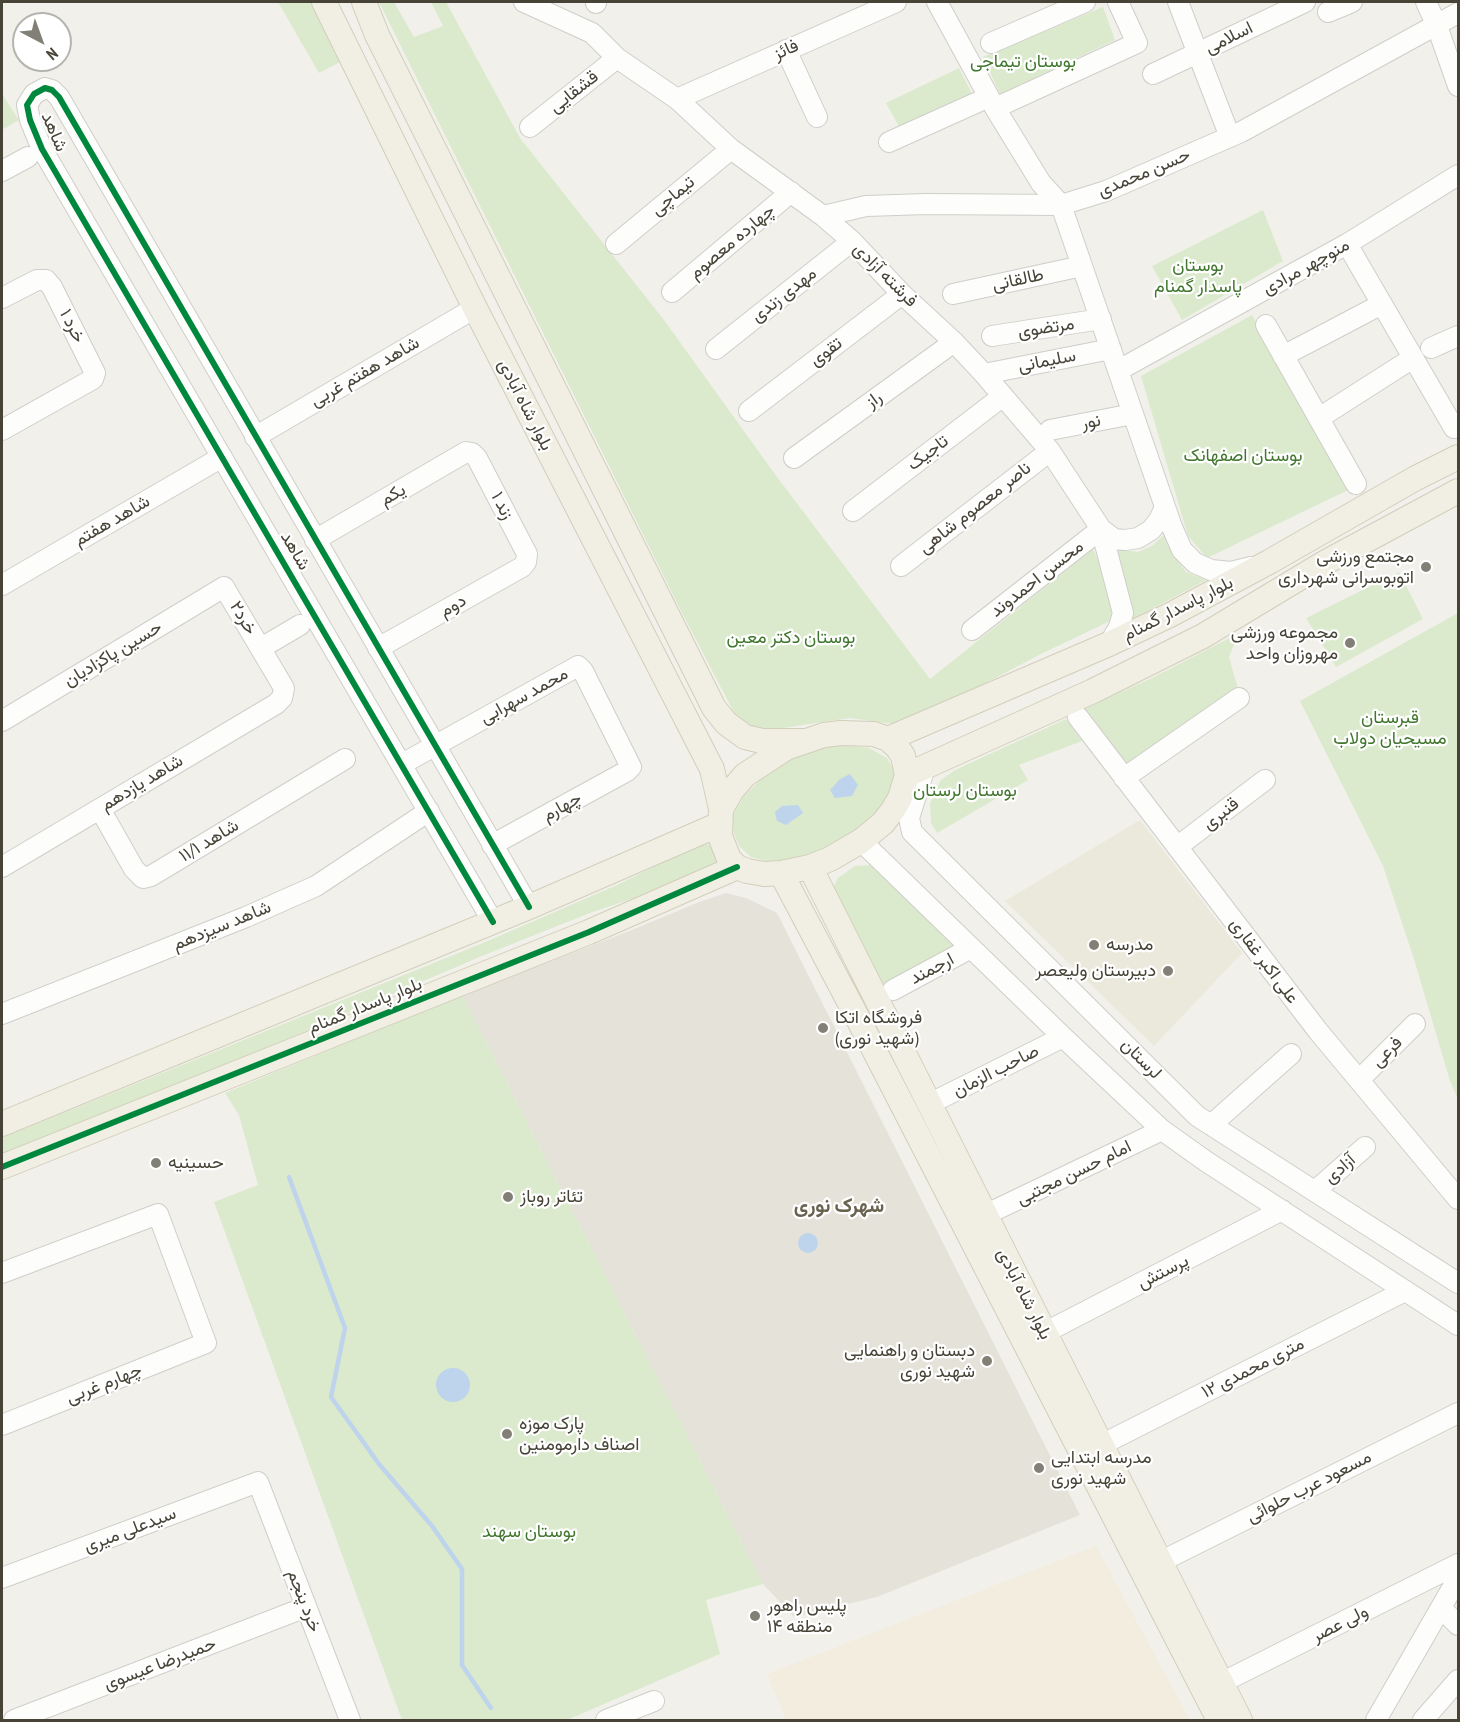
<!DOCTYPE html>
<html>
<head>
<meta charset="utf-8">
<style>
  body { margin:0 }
  #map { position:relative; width:1460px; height:1722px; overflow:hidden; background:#f1f0eb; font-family:"PT Sans Narrow",sans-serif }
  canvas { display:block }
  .frame { position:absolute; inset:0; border:3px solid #474337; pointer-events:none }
  .north { position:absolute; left:12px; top:12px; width:60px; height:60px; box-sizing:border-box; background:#fff; border:2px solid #b5b4af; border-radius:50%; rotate:139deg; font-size:16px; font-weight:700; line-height:24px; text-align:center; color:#474337 }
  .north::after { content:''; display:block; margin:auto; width:21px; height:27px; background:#828076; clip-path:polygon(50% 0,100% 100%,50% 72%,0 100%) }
</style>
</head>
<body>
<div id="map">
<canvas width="1460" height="1722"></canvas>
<div class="frame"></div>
<div class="north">N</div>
</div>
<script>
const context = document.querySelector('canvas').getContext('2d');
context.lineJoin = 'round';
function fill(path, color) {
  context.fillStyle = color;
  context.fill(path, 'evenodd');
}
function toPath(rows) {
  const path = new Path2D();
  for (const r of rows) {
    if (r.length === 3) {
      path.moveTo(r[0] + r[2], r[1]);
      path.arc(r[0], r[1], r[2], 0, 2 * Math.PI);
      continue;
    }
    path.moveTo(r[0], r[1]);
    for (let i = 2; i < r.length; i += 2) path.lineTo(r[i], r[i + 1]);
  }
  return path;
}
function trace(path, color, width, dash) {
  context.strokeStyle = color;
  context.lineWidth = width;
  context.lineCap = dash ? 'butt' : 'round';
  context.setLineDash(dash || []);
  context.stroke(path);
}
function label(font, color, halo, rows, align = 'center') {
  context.font = font + ' "PT Sans Narrow",Vazirmatn,sans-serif';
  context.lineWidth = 4.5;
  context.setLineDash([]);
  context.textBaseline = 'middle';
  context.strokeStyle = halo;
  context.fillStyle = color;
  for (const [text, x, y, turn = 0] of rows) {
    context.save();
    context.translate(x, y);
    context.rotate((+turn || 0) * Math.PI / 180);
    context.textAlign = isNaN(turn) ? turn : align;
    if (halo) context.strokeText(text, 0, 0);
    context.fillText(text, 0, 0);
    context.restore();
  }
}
fill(toPath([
  [726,893,746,898,777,913,1080,1515,877,1597,794,1617,763,1584,462,995,627,932,699,902]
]), '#e5e2d9');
fill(toPath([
  [1096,1546,1190,1720,786,1720,767,1674]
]), '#f3eddf');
fill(toPath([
  [1140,820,1242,953,1154,1046,1005,901]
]), '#ebe9db');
fill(toPath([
  [278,2,311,2,344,60,319,73],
  [379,2,394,2,414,37,443,26,431,2,446,2,520,138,664,320,777,477,930,679,1093,549,1116,601,1110,621,1041,654,978,687,894,724,850,718,756,732,738,720,682,613],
  [1103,7,1115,40,1000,94,983,57],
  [959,68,972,94,900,128,886,103],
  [2,94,19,120,4,129,2,126],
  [1263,210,1283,261,1182,320,1152,266],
  [1252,315,1348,490,1207,558,1188,536,1141,376],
  [1166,533,1175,557,1186,572,1206,580,1133,619,1131,602,1116,549,1138,552,1152,546],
  [1399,572,1423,619,1336,667,1306,618],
  [1458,613,1458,1099,1450,1081,1414,959,1383,866,1300,701],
  [1239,633,1229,657,1240,696,1126,765,1082,710,1152,678],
  [1066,719,1082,741,1019,765,1028,780,937,833,931,823,930,803,941,780,955,770],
  [844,745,869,748,887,758,894,770,894,782,889,794,876,812,858,828,836,843,810,854,782,860,766,861,751,857,740,847,734,834,731,818,744,796,762,778,785,761,829,746],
  [701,844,716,845,725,867,590,913,482,956,142,1101,68,1128,2,1155,2,1138,483,943,617,885],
  [875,865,962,946,876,993,830,894,838,878,855,866],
  [462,995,763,1584,706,1600,720,1654,567,1720,402,1720,214,1202,258,1185,239,1115,225,1093]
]), '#dbeacd');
fill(toPath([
  [850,774,858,785,852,796,835,798,830,790,840,779],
  [798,805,803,813,786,825,777,821,775,812,782,806],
  [808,1243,10],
  [453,1385,17]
]), '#bed4ec');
trace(toPath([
  [289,1177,345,1328,331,1397,379,1464,432,1526,462,1569,462,1665,491,1708]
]), '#bed4ec', 4.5);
const minor = toPath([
  [524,2,592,33,617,58,677,99,731,149,823,216,852,241,902,294,954,342,984,374,1050,451,1101,529,1123,613,1119,627,1109,644],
  [937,2,995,108,1041,183,1061,205,1172,527,1182,550,1195,563,1211,570,1231,572,1251,567],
  [1178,2,1230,137],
  [1426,2,1437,26,1458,86],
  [596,3,596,2],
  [1328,12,1352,2],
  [991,43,1085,2],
  [786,50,817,117],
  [1153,74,1305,2],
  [677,99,896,2],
  [995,108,1137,43,1118,2],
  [530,127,617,58],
  [889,142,989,97],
  [2,171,28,157],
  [823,216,866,206,926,204,1061,205,1106,191,1241,132,1458,13],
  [616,244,731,149],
  [1347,244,1454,428],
  [672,292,791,192],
  [953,294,1082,266],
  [2,298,37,280,46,280,52,287,95,373,93,379,2,430],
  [1266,325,1356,484],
  [992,336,1101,319],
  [1431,348,1458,336],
  [716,349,852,241],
  [1283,356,1382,304],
  [1119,370,1347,244,1458,175],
  [984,374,1111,349],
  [749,411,902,294],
  [1319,418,1413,358],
  [1050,430,1133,414],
  [255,437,475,308],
  [794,458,954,342],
  [853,511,1003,396],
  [1101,529,1114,539,1125,540,1138,538,1151,530,1159,520,1165,507],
  [315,540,466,452,472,453,477,458,527,554,526,562,522,567,378,648],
  [901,566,1050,451],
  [2,585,222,457],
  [972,630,1101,529],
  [261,648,300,625],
  [1078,717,1318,1031,1458,1199],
  [2,721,224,587,284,688,282,698,276,704,2,867],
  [402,764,578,666,583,671,631,767,627,771,492,845],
  [925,767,909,818,912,832,1197,1116,1458,1283],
  [1124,778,1239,698],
  [100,809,134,869,143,878,151,876,345,759],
  [861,841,1063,1037,1162,1130,1207,1162,1458,1325],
  [1177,847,1265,780],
  [493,922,42,149,30,120,27,105,34,94,45,88,52,90,59,97,529,907],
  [893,990,971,948],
  [2,1014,246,917,316,886,429,811],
  [1359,1080,1415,1024],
  [929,1104,1063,1037],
  [1211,1125,1291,1054],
  [1315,1191,1365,1147],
  [985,1215,1162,1130],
  [2,1273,158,1214,206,1343,2,1425],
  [1044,1333,1282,1210],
  [1101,1445,1405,1291],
  [1160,1562,1458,1413],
  [2,1578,258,1482,350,1720],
  [1441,1608,1458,1625],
  [1221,1683,1458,1564],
  [14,1720,306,1607],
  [606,1720,654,1701],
  [1376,1720,1458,1578],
  [1423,1720,1458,1680]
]);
const major = toPath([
  [324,2,475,308,712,769,721,809],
  [364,2,377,35,714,708,726,723,745,737,762,741,805,741],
  [841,733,874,734,888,739,897,747,903,756,907,775,900,798,893,810,883,823,861,841,830,859,810,867,781,873,764,874,747,871,737,867,729,859,720,836,721,809,732,790,745,775,786,748,824,735,841,733],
  [888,739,1109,644,1170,615,1269,562,1416,478,1458,457],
  [907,775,1093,691,1203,636,1326,562,1458,491],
  [810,867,1240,1720],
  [781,873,854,1011,1219,1720],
  [2,1124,529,907,720,824],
  [2,1167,589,932,737,867]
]);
trace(minor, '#cfcec9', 22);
trace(major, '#d2ceba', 26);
trace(minor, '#fdfdfc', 20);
trace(major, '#f1efe4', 24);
trace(toPath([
  [493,922,42,149,30,120,27,105,34,94,45,88,52,90,59,97,529,907],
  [2,1167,589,932,737,867]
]), '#00873e', 6);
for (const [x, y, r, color] of [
  [1426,567,6,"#828076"],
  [1350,643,6,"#828076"],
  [1094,945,6,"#828076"],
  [1168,971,6,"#828076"],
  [823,1028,6,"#828076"],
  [156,1163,6,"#828076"],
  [508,1197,6,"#828076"],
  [987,1361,6,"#828076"],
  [507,1434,6,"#828076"],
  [1039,1468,6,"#828076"],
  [755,1616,6,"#828076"]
]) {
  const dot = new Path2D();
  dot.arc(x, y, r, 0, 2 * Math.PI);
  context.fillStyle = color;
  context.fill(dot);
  trace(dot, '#fff', 2);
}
label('18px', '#474337', '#fff', [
  ["اسلامی",1229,38,-26],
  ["فائز",786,50,-24],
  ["قشقایی",574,92,-38],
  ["شاهد",54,132,67],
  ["حسن محمدی",1144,173,-23],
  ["تیماچی",673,196,-40],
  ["چهارده معصوم",732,242,-40],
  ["منوچهر مرادی",1306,267,-29],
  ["فرشته آزادی",885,275,45],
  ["طالقانی",1018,280,-12],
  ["مهدی زندی",784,295,-38],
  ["خرد ۱",72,326,63],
  ["مرتضوی",1046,328,-9],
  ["تقوی",826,352,-37],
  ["سلیمانی",1047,361,-11],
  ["شاهد هفتم غربی",365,372,-30],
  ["راز",874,400,-36],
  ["بلوار شاه آبادی",525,405,63],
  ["نور",1091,422,-11],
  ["تاجیک",928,453,-37],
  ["یکم",393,495,-30],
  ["زند ۱",502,506,63],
  ["ناصر معصوم شاهی",975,508,-38],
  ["شاهد هفتم",112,521,-30],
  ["شاهد",295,551,60],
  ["محسن احمدوند",1037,579,-38],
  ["دوم",453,606,-30],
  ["بلوار پاسدار گمنام",1178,609,-27],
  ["خرد۲",243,618,59],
  ["حسین پاکزادیان",113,654,-31],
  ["محمد سهرابی",524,696,-29],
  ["شاهد یازدهم",142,783,-31],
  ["چهارم",562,807,-29],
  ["قنبری",1221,814,-38],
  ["شاهد ۱۱/۱",209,841,-31],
  ["شاهد سیزدهم",222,926,-22],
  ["علی اکبر غفاری",1264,961,53],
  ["ارجمند",932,969,-28],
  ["بلوار پاسدار گمنام",365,1006,-22],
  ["فرعی",1387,1052,-45],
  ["لرستان",1141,1059,45],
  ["صاحب الزمان",996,1071,-27],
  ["آزادی",1340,1169,-41],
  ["امام حسن مجتبی",1074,1173,-26],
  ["پرستش",1163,1272,-27],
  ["بلوار شاه آبادی",1024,1294,63],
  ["۱۲ متری محمدی",1253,1368,-27],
  ["چهارم غربی",104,1384,-22],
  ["مسعود عرب حلوائی",1309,1487,-27],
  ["سیدعلی میری",130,1530,-21],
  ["خرد پنجم",304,1601,69],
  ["ولی عصر",1340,1624,-27],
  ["حمیدرضا عیسوی",160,1664,-21]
]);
label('18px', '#40762d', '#fff', [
  ["بوستان تیماجی",1023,62],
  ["بوستان",1198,266],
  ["پاسدار گمنام",1198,287],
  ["بوستان اصفهانک",1243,456],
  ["بوستان دکتر معین",791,638],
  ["قبرستان",1390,718],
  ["مسیحیان دولاب",1390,739],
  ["بوستان لرستان",965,791],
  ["بوستان سهند",529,1532]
]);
label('18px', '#474337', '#fff', [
  ["مجتمع ورزشی",1414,557,"right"],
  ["اتوبوسرانی شهرداری",1414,578,"right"],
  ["مجموعه ورزشی",1338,633,"right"],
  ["مهروزان واحد",1338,654,"right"],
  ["مدرسه",1106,945],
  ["دبیرستان ولیعصر",1156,971,"right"],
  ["فروشگاه اتکا",835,1018],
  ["(شهید نوری)",835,1039],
  ["حسینیه",168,1163],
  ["تئاتر روباز",520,1197],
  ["دبستان و راهنمایی",975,1351,"right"],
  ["شهید نوری",975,1372,"right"],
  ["پارک موزه",519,1424],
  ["اصناف دارمومنین",519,1445],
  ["مدرسه ابتدایی",1051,1458],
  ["شهید نوری",1051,1479],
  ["پلیس راهور",767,1606],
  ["منطقه ۱۴",767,1627]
], 'left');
label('bold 20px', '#69624f', '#fff', [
  ["شهرک نوری",839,1206]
]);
</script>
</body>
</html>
